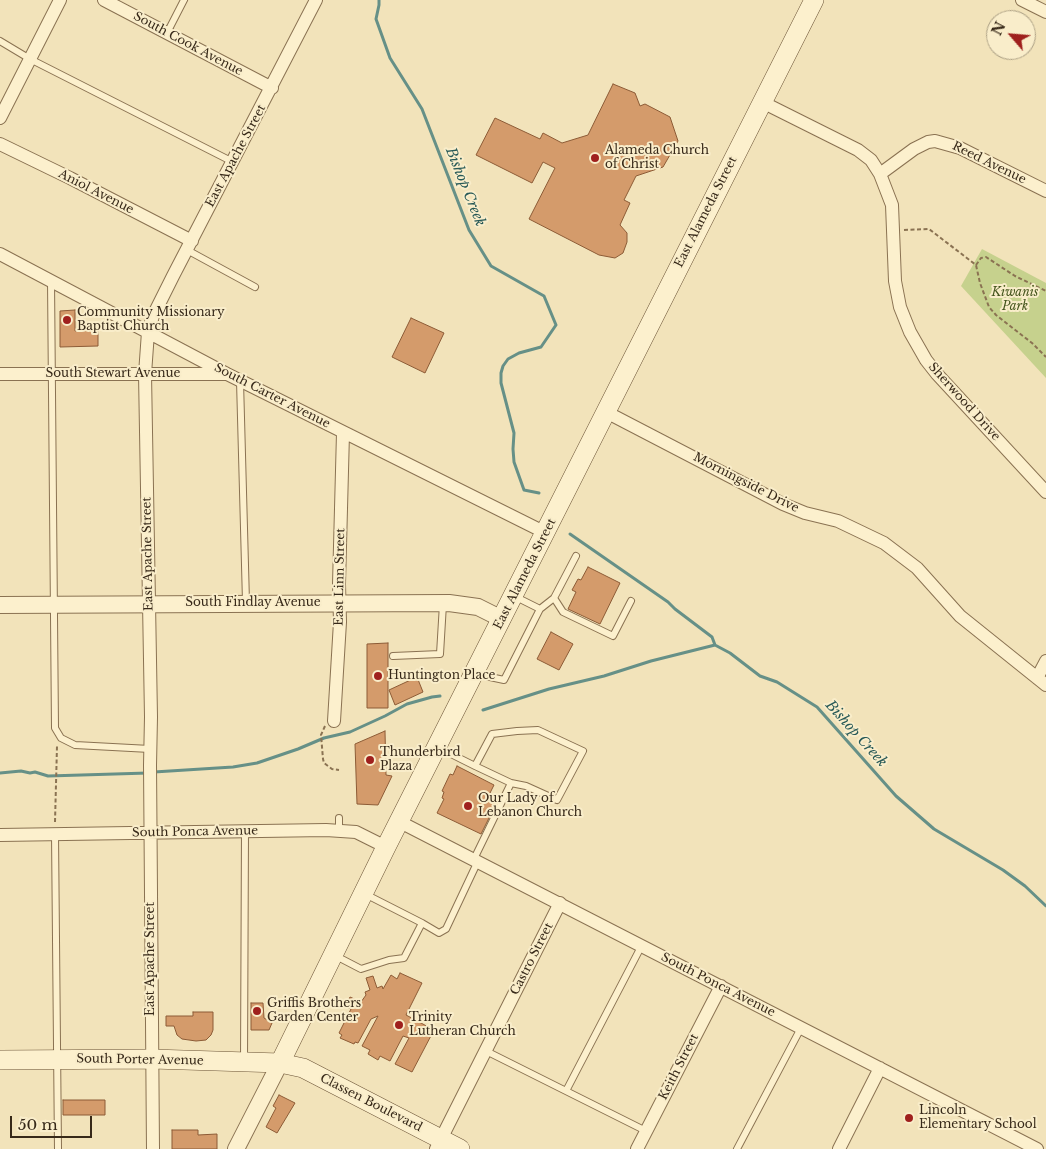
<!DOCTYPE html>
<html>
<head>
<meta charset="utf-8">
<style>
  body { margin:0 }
  #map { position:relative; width:1046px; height:1149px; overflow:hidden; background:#f2e3ba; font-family:"Libre Baskerville",serif }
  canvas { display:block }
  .north { position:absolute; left:986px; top:10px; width:50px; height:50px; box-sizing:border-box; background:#f9edca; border:1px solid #ab9f83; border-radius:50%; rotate:297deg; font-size:14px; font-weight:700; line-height:20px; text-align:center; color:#372919 }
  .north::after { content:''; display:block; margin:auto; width:18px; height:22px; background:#9f201d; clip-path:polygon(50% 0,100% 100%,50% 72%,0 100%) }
  .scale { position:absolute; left:10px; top:1116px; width:82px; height:22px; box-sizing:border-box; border:2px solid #372919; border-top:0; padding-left:6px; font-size:15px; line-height:18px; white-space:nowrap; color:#372919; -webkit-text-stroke:4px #f9edca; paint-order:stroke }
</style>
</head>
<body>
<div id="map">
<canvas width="1046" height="1149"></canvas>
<div class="north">N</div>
<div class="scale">50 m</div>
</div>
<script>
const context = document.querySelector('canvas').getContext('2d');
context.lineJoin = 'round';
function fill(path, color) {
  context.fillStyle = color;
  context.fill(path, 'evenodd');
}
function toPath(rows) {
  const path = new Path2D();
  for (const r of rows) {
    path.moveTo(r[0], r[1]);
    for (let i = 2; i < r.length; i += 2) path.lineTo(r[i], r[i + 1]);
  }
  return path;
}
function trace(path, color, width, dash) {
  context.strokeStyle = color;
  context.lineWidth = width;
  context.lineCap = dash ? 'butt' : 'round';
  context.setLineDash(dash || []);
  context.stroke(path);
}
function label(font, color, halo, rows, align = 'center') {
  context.font = font + ' "Libre Baskerville",serif';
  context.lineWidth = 4;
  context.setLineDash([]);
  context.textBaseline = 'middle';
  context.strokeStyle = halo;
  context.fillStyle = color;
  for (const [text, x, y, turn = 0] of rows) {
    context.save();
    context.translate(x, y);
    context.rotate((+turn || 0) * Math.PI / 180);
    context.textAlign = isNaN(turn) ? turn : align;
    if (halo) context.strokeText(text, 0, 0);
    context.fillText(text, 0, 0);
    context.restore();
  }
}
fill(toPath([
  [982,249,1046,283,1046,378,961,286]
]), '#c6d18d');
trace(toPath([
  [379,0,379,5,376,19,390,58,422,109,469,230,491,266,544,296,556,325,541,347,519,353,508,359,503,366,501,373,501,383,514,433,513,449,514,462,524,490,539,493],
  [570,534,668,602,675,609,712,637,715,645],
  [715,645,730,653,760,676,777,682,817,707,896,796,934,829,1003,870,1025,886,1046,906],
  [483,710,549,689,604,676,651,661,715,645],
  [154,772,233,767,257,763,298,749,324,738,350,732,385,716,407,704,432,697,440,696],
  [0,773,21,771,30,773,35,772,48,776,148,773]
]), '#669087', 3);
const building = toPath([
  [613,84,635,93,640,106,645,104,670,117,678,141,663,167,636,176,624,200,630,203,620,225,627,233,627,242,623,253,615,258,599,255,529,219,555,168,543,162,532,183,476,155,495,118,540,139,543,133,562,143,588,135,613,84],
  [75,310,75,331,98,330,98,346,60,347,60,311,75,310],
  [411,318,444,333,425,373,392,357,411,318],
  [588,567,620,583,600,624,568,609,576,592,572,590,578,579,581,580,588,567],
  [551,632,573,644,559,670,537,659,551,632],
  [388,643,388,708,367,708,367,644,388,643],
  [417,677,423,692,395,705,389,690,417,677],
  [385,731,386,775,392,776,378,805,357,804,355,744,385,731],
  [457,766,494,785,490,793,499,798,481,834,437,813,444,799,442,798,444,792,442,791,450,774,453,775,457,766],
  [400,973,422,983,406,1015,434,1030,412,1072,395,1064,409,1038,403,1036,390,1061,380,1056,378,1060,368,1054,370,1050,362,1046,378,1016,371,1019,358,1043,355,1042,354,1044,340,1038,342,1035,339,1033,351,1009,345,1006,350,997,361,1002,366,995,365,992,370,990,366,978,373,976,377,988,382,986,383,989,391,975,397,979,400,973],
  [251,1003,263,1003,264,1018,272,1023,269,1030,251,1030,251,1003],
  [193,1012,213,1012,213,1030,211,1035,206,1040,196,1041,182,1039,177,1035,174,1026,166,1026,166,1016,193,1016,193,1012],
  [279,1095,295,1103,277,1133,266,1127,276,1108,273,1106,279,1095],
  [63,1100,105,1100,105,1115,63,1115,63,1100],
  [172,1130,198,1130,198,1135,217,1134,217,1149,172,1149,172,1130]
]);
fill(building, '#d49b6b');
trace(building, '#8c5b36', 1);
const service = toPath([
  [167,33,184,0],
  [0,41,30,59,233,162],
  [187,250,255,287],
  [51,281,55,728,61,738,75,745,150,749],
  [240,381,246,602],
  [554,598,563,612,613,636,631,601],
  [540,609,554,598,576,556],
  [393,656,440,654,443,604],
  [476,674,504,680,540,609,516,597],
  [439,748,475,766,511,783,526,786,557,800,583,751,538,730,517,731,492,734,475,766],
  [339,818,339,830],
  [55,834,58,1149],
  [474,859,511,783],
  [422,923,439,933,446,929,478,861],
  [334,955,361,969,389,960,404,958,422,923,365,894],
  [486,1051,646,1131],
  [244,1061,245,831],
  [566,1091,642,945],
  [737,1149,801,1028]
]);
const minor = toPath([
  [104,0,272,88],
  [1022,0,1046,12],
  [762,102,858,150,871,160,880,174,892,205,895,281,900,307,910,332,926,360,937,374,1046,492],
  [0,118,60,0],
  [0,144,70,178,192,241],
  [880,174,914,149,928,142,935,141,960,148,1046,191],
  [0,254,227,374,546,533],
  [0,374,225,374],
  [606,412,783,504,805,513,838,521,884,543,917,568,960,616,1046,685],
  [1037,678,1046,661],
  [334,721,340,622,339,584,343,433],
  [400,822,1037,1149],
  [0,835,326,830,356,832,386,847],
  [153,1149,150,765,151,717,145,374,148,332,153,316,173,276,316,0],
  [436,1149,560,903],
  [637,1149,721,986],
  [839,1149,880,1068]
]);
const tertiary = toPath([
  [0,605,449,603,478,607,502,619],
  [236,1149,280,1063]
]);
const secondary = toPath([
  [0,1060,152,1059,280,1063,303,1068,460,1149],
  [280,1063,386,847,814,0]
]);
trace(service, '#8a7252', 8);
trace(minor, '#8a7252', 14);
trace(tertiary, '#8a7252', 18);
trace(secondary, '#6b5336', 20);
trace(toPath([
  [904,230,929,229,976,265,980,283,989,307,996,315,1032,343,1046,357],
  [976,265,981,258,986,257,1015,276,1046,291],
  [325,726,321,735,323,759,324,763,332,769,339,770],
  [55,822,57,746]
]), '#8a7252', 2, [4, 2.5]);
trace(service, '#fcf0cd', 6);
trace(minor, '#fcf0cd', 12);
trace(tertiary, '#fcf0cd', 16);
trace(secondary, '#fcf0cd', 19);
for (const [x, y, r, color] of [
  [595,158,5,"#9f201d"],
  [67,320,5,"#9f201d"],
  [378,676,5,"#9f201d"],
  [370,760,5,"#9f201d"],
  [468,806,5,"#9f201d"],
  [257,1011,5,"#9f201d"],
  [399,1025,5,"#9f201d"],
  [909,1118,5,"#9f201d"]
]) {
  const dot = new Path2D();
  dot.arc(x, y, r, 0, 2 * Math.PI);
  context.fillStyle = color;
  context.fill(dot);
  trace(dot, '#f9edca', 2);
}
label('12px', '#372919', '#f9edca', [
  ["South Cook Avenue",188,44,28],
  ["East Apache Street",236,156,-62],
  ["Reed Avenue",989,163,26],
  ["Aniol Avenue",96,192,27],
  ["East Alameda Street",706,212,-63],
  ["South Stewart Avenue",113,374],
  ["South Carter Avenue",272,396,27],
  ["Sherwood Drive",964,402,48],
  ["Morningside Drive",746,483,27],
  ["East Apache Street",148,554,-91],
  ["East Alameda Street",525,574,-63],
  ["East Linn Street",340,577,-89],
  ["South Findlay Avenue",253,603],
  ["South Ponca Avenue",195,832,-1],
  ["East Apache Street",151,959,-90],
  ["Castro Street",532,959,-63],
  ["South Ponca Avenue",718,985,27],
  ["South Porter Avenue",140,1060,1],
  ["Keith Street",679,1067,-63],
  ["Classen Boulevard",371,1103,27]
]);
label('12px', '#372919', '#f9edca', [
  ["Alameda Church",605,151],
  ["of Christ",605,165],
  ["Community Missionary",77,313],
  ["Baptist Church",77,327],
  ["Huntington Place",388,676],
  ["Thunderbird",380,753],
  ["Plaza",380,767],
  ["Our Lady of",478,799],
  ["Lebanon Church",478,813],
  ["Griffis Brothers",267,1004],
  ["Garden Center",267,1018],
  ["Trinity",409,1018],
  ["Lutheran Church",409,1032],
  ["Lincoln",919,1111],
  ["Elementary School",919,1125]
], 'left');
label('italic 12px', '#46561e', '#f9edca', [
  ["Kiwanis",1015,293],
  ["Park",1015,307]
]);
label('italic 14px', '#275957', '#f9edca', [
  ["Bishop Creek",465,187,68],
  ["Bishop Creek",856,734,48]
]);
</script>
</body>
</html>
